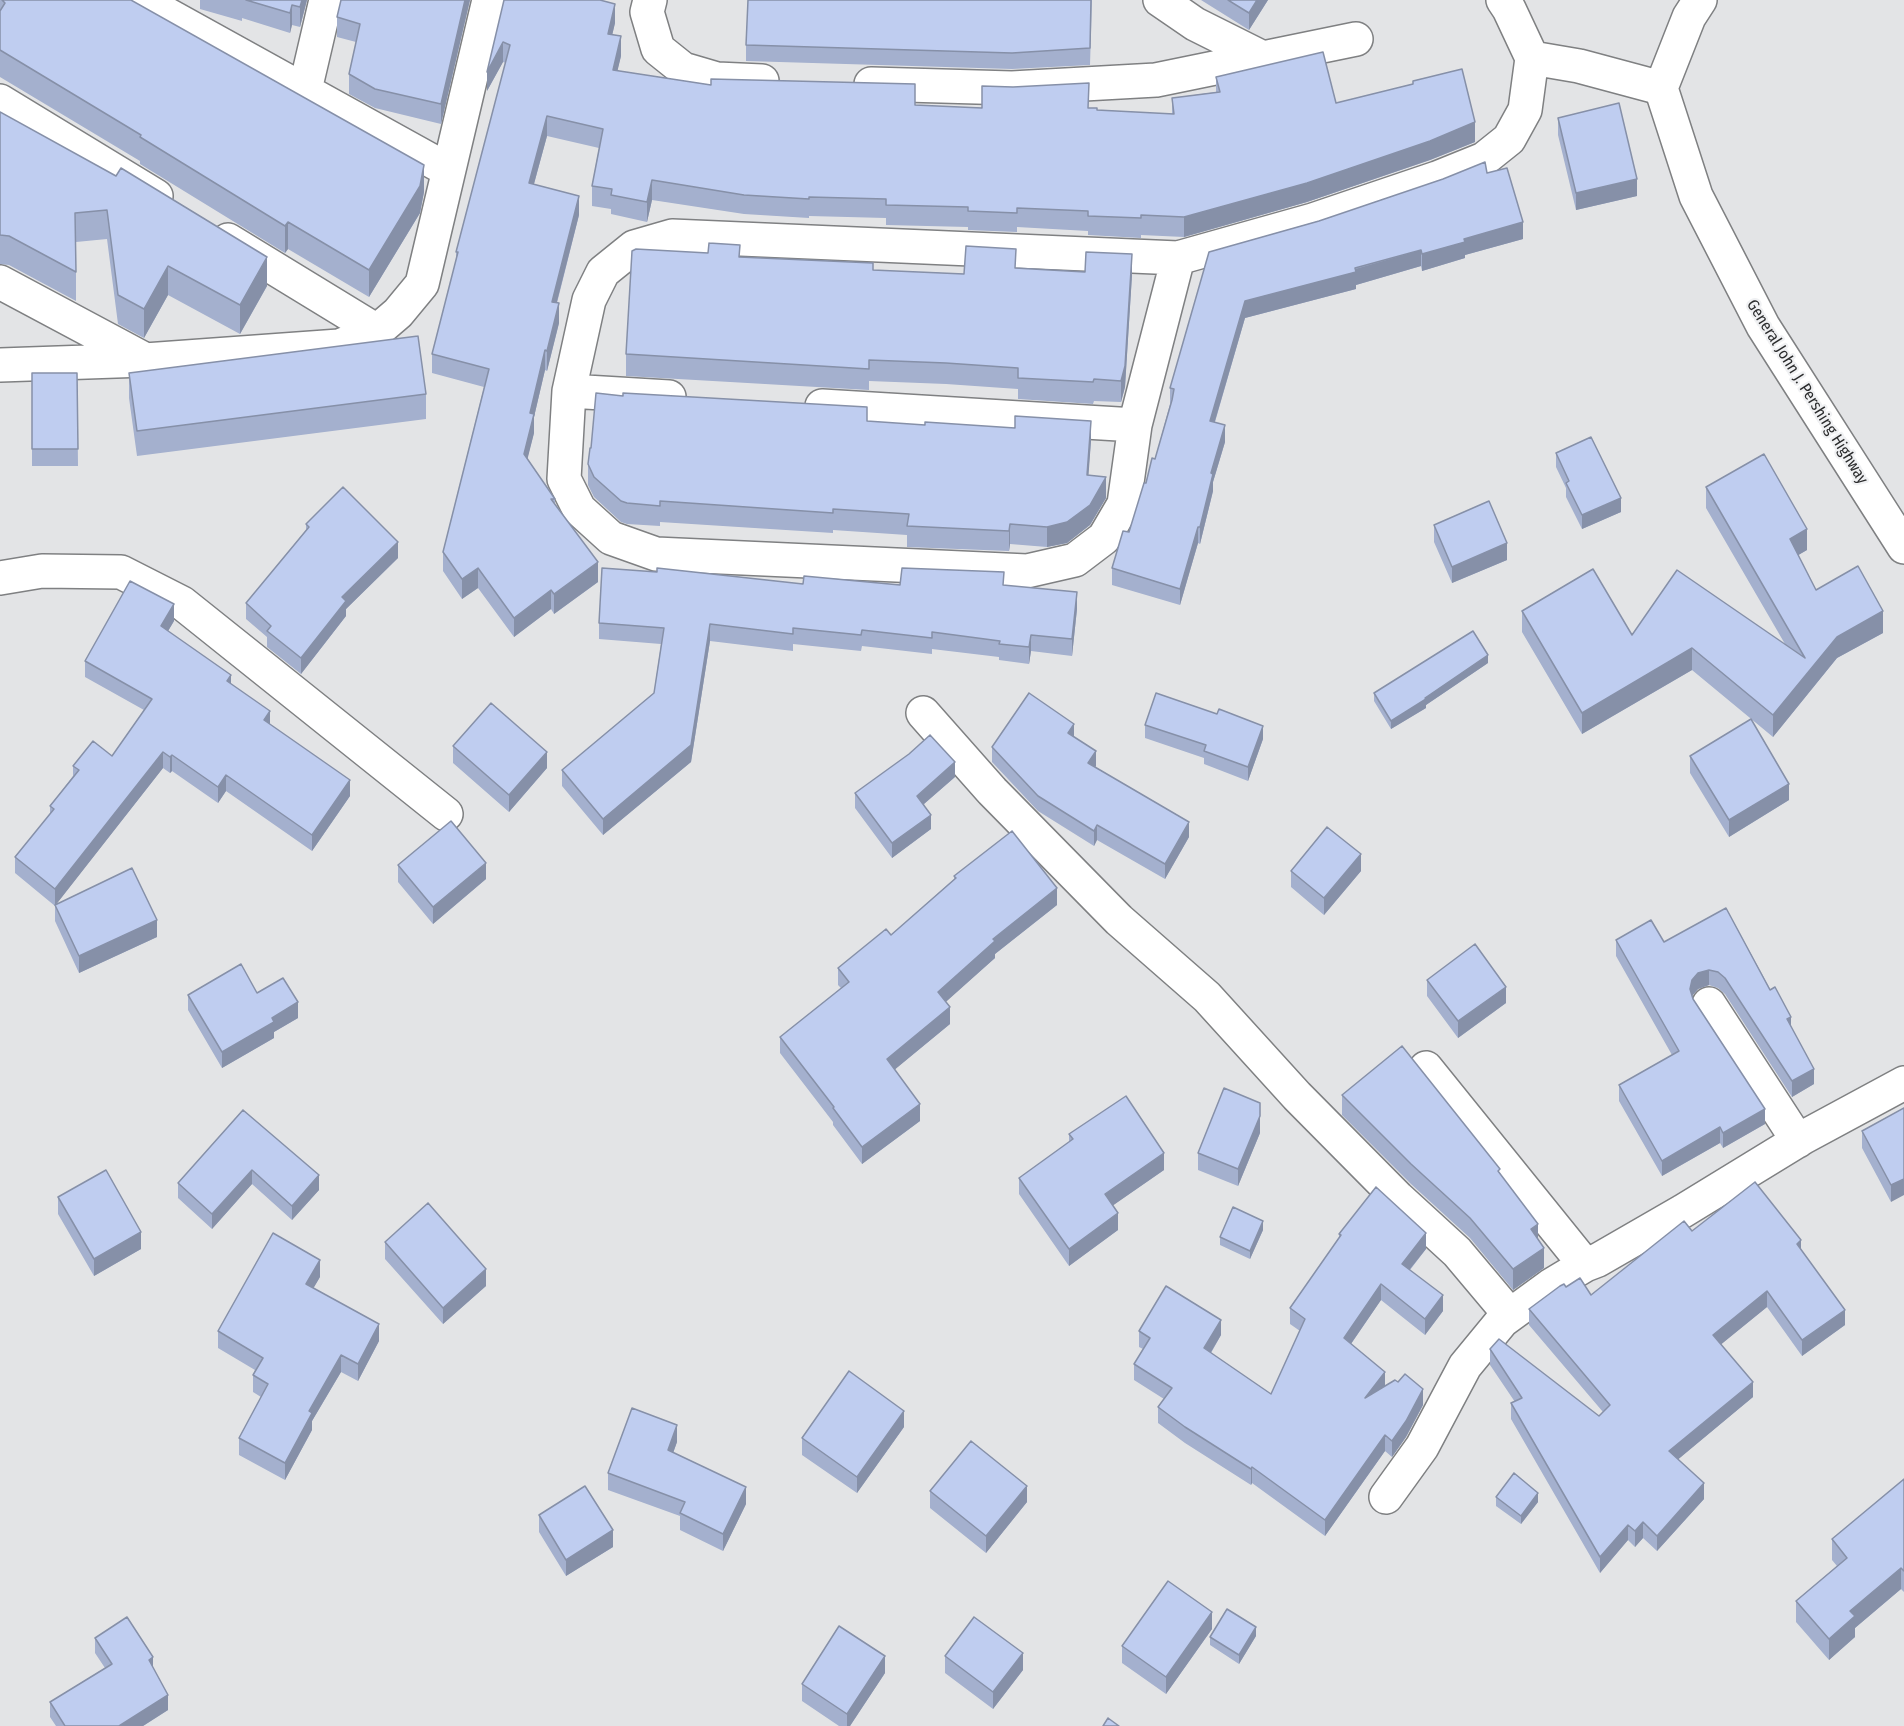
<!DOCTYPE html>
<html>
<head>
<meta charset="utf-8">
<style>
  body { margin:0 }
  canvas { display:block; background:#e3e4e6 }
</style>
</head>
<body>
<canvas width="1904" height="1726"></canvas>
<script>
const context = document.querySelector('canvas').getContext('2d');
context.lineJoin = 'round';
function toPath(rows) {
  const path = new Path2D();
  for (const r of rows) {
    path.moveTo(r[0], r[1]);
    for (let i = 2; i < r.length; i += 2) path.lineTo(r[i], r[i + 1]);
  }
  return path;
}
function trace(path, color, width, dash) {
  context.strokeStyle = color;
  context.lineWidth = width;
  context.lineCap = dash ? 'butt' : 'round';
  context.setLineDash(dash || []);
  context.stroke(path);
}
function fill(path, color) {
  context.fillStyle = color;
  context.fill(path, 'evenodd');
}
function label(font, color, halo, rows, align = 'center') {
  context.font = font + ' "Fira Sans Condensed",sans-serif';
  context.lineWidth = 4.5;
  context.setLineDash([]);
  context.textBaseline = 'middle';
  context.strokeStyle = halo;
  context.fillStyle = color;
  for (const [text, x, y, turn = 0] of rows) {
    context.save();
    context.translate(x, y);
    context.rotate((+turn || 0) * Math.PI / 180);
    context.textAlign = isNaN(turn) ? turn : align;
    if (halo) context.strokeText(text, 0, 0);
    context.fillText(text, 0, 0);
    context.restore();
  }
}
const street = toPath([
  [141,0,448,170],
  [650,0,647,12,658,49,683,69,717,79,762,81],
  [1160,0,1195,24,1263,58],
  [1532,58,1579,66,1661,88],
  [871,84,1012,88,1156,80,1356,39],
  [305,90,326,0],
  [0,101,156,196],
  [228,240,377,331],
  [1178,258,1135,425,1124,504,1104,538,1075,560,1027,571,656,554,611,538,579,509,564,479,569,391,589,300,603,272,634,247,672,236,1178,258,1313,220,1437,178,1484,159,1509,139,1525,110,1532,58,1509,9,1503,0],
  [0,282,144,359],
  [0,365,145,360,339,346,377,331,398,313,422,284,489,0],
  [569,391,669,397],
  [822,406,1135,425],
  [0,578,42,571,121,572,182,603,446,814],
  [923,713,992,791,1119,920,1207,997,1297,1096,1398,1198,1457,1252,1510,1315],
  [1709,1004,1798,1141],
  [1426,1068,1585,1265],
  [1386,1497,1422,1447,1465,1366,1502,1321,1550,1286,1585,1265,1598,1260,1683,1211,1804,1137,1904,1083]
]);
const secondary = toPath([
  [1700,0,1689,17,1661,88,1696,196,1763,326,1904,547]
]);
trace(street, '#7f8082', 36);
trace(secondary, '#7f8082', 36);
trace(street, '#fff', 33);
trace(secondary, '#fff', 33);
fill(toPath([
  [0,0,131,0,424,192,420,213,369,297,288,249,285,253,140,164,140,161,0,77],
  [200,0,307,0,300,27,292,25,290,33,242,18,242,21,200,9],
  [470,0,441,124,375,108,349,94,349,74,356,42,337,37,337,17],
  [504,0,615,23,612,35,621,56,617,71,711,85,915,105,982,108,1089,108,1097,110,1172,114,1172,98,1216,92,1216,77,1336,103,1413,84,1413,81,1475,142,1430,160,1307,202,1184,237,1141,235,1141,238,1088,235,1088,231,1017,227,1017,232,968,230,968,227,886,225,886,218,809,216,809,218,744,214,652,200,647,222,611,214,611,209,592,206,592,186,599,148,547,136,534,184,579,215,557,303,559,323,547,371,545,370,534,417,534,433,527,459,555,499,555,505,598,582,554,614,551,609,514,637,478,588,462,599,443,571,443,552,484,387,432,373,432,354,456,261,456,252,506,63,503,62,487,91],
  [1092,0,1090,65,1012,69,746,61,746,45],
  [1201,0,1268,0,1249,30],
  [0,112,267,286,240,334,168,295,144,338,118,324,107,239,76,242,76,301,9,265,0,264],
  [1558,118,1637,196,1576,210,1558,135],
  [1487,173,1523,239,1465,255,1465,258,1422,271,1421,266,1356,285,1356,289,1245,318,1215,422,1225,442,1213,482,1213,491,1200,544,1198,543,1180,605,1112,585,1112,568,1129,532,1155,459,1170,404,1170,388,1209,252],
  [740,257,873,270,964,274,1016,268,1132,275,1125,387,1121,402,1094,401,1093,404,1018,399,1018,389,946,384,869,381,869,390,626,376,626,354],
  [32,373,77,373,78,466,32,466],
  [129,373,426,394,426,419,137,456,129,398],
  [867,421,1091,441,1088,475,1106,498,1090,525,1067,543,1047,547,1010,544,1009,551,907,547,907,535,833,530,833,533,660,522,660,526,627,524,621,522,594,497,588,485,588,464],
  [1556,453,1621,512,1582,529,1566,497,1566,488,1556,467],
  [1706,487,1807,550,1798,555,1816,590,1883,633,1837,658,1773,737,1692,670,1582,734,1522,632,1522,611,1632,635,1785,644,1706,508],
  [306,524,398,558,346,609,346,616,301,674,267,647,267,637,246,619,246,603,306,530],
  [1434,525,1507,560,1452,583,1434,542],
  [803,584,1004,585,1077,609,1072,656,1031,651,1029,664,999,660,999,657,932,649,932,654,862,646,861,651,793,644,793,651,710,641,691,762,603,835,562,786,562,770,654,693,661,644,599,639,599,623],
  [174,621,168,631,231,684,270,724,350,796,312,851,226,791,218,803,172,771,170,773,163,768,56,904,157,937,79,973,55,921,55,906,15,873,15,857,50,814,50,806,73,776,73,766,112,756,144,710,85,677,85,661],
  [1488,663,1426,705,1426,708,1391,729,1374,701,1374,693],
  [1145,725,1263,739,1248,781,1204,764,1204,758,1145,738],
  [1074,737,1095,767,1189,837,1165,879,1097,840,1094,846,1038,811,992,762,992,747],
  [453,746,547,768,509,812,453,763],
  [1690,756,1789,800,1729,837,1690,773],
  [955,777,924,804,931,829,892,858,855,808,855,793],
  [398,865,486,879,433,924,398,882],
  [1291,871,1361,871,1324,915,1291,887],
  [954,876,1057,905,995,954,995,958,945,1002,950,1024,895,1069,920,1121,862,1164,833,1125,833,1122,780,1053,780,1037,841,988,838,985,838,968,891,935,954,879],
  [1726,908,1791,1027,1814,1084,1792,1097,1725,994,1718,988,1709,985,1698,989,1692,996,1693,999,1765,1124,1723,1148,1720,1143,1662,1176,1619,1101,1619,1085,1672,1055,1616,956,1616,940,1664,942],
  [1427,980,1506,1003,1458,1038,1427,996],
  [257,993,298,1018,274,1032,274,1038,222,1068,188,1010,188,995],
  [1342,1095,1500,1173,1538,1239,1544,1268,1513,1290,1470,1238,1411,1184,1342,1115],
  [1904,1108,1891,1202,1862,1148,1862,1131],
  [243,1110,319,1190,292,1220,252,1184,212,1229,178,1198,178,1183],
  [1260,1133,1238,1186,1198,1170,1198,1153],
  [1069,1134,1164,1170,1113,1205,1118,1230,1069,1266,1019,1194,1019,1178,1069,1142],
  [58,1197,141,1249,94,1276,58,1214],
  [1263,1230,1250,1259,1220,1245,1220,1237],
  [1692,1231,1801,1249,1845,1325,1802,1356,1767,1307,1721,1344,1753,1397,1678,1459,1704,1499,1657,1551,1643,1538,1635,1547,1628,1540,1600,1573,1511,1419,1511,1403,1515,1402,1490,1365,1490,1349,1599,1416,1603,1412,1529,1325,1529,1309,1566,1287,1591,1295],
  [1339,1234,1426,1249,1410,1270,1443,1311,1425,1335,1381,1300,1351,1344,1385,1386,1423,1405,1406,1437,1392,1457,1385,1451,1325,1536,1252,1483,1251,1485,1185,1443,1158,1423,1158,1407,1164,1399,1134,1380,1134,1364,1143,1349,1139,1347,1139,1331,1221,1335,1211,1353,1271,1394,1300,1331,1290,1324,1290,1308,1339,1238],
  [385,1242,486,1286,443,1324,385,1259],
  [320,1277,313,1288,379,1341,358,1381,341,1372,312,1421,312,1430,285,1480,239,1455,239,1438,261,1397,253,1392,253,1375,255,1370,218,1348,218,1331],
  [904,1427,857,1493,802,1455,802,1438],
  [677,1442,673,1453,746,1504,723,1551,680,1530,680,1516,608,1490,608,1473],
  [1904,1479,1904,1592,1901,1589,1855,1628,1855,1637,1829,1660,1796,1622,1796,1601,1837,1566,1832,1560,1832,1539],
  [930,1491,1027,1502,986,1553,930,1508],
  [1496,1497,1538,1502,1521,1524,1496,1506],
  [539,1515,613,1547,566,1576,539,1532],
  [1212,1629,1166,1694,1122,1663,1122,1646],
  [1256,1636,1239,1664,1210,1645,1210,1637],
  [95,1638,168,1710,143,1726,56,1726,50,1717,50,1702,105,1668,95,1653],
  [945,1656,1023,1670,993,1709,945,1673],
  [885,1673,850,1726,839,1726,802,1701,802,1684]
]), '#a4b0ce');
fill(toPath([
  [302,0,307,0,300,27,300,7],
  [465,0,470,0,441,124,441,104],
  [1257,0,1268,0,1249,30,1249,13],
  [615,4,615,23,608,53,608,34],
  [292,5,292,25,290,33,290,13],
  [621,36,621,56,613,90,613,70],
  [503,42,503,62,487,91,487,72],
  [547,116,547,136,529,202,529,183],
  [1475,122,1475,142,1430,160,1307,202,1184,237,1184,217],
  [424,165,424,192,420,213,369,297,369,270],
  [1637,179,1637,196,1576,210,1576,193],
  [652,180,652,200,647,222,647,202],
  [579,196,579,215,552,321,552,302],
  [288,222,288,249,285,253,285,226],
  [1523,222,1523,239,1465,255,1465,258,1422,271,1422,254,1464,239],
  [1421,250,1421,266,1356,285,1356,289,1245,318,1210,438,1210,421,1245,301],
  [1132,254,1132,275,1125,387,1121,402,1121,381],
  [267,257,267,286,240,334,240,305],
  [168,266,168,295,144,338,144,309],
  [559,303,559,323,547,371,547,351],
  [545,350,545,370,534,417,534,433,524,473,524,454,530,413],
  [1091,421,1091,441,1087,496,1087,475],
  [1225,425,1225,442,1213,482,1213,491,1200,544,1200,527,1211,473],
  [1106,477,1106,498,1090,525,1067,543,1047,547,1047,527],
  [1621,498,1621,512,1582,529,1582,515],
  [1010,524,1010,544,1009,551,1009,531],
  [1198,527,1198,543,1180,605,1180,589],
  [1807,529,1807,550,1790,560,1790,539],
  [398,542,398,558,346,609,346,616,301,674,301,658,342,597],
  [1507,543,1507,560,1452,583,1452,567],
  [598,562,598,582,554,614,554,594],
  [478,568,478,588,462,599,462,579],
  [551,590,551,609,514,637,514,618],
  [1077,592,1077,609,1072,656,1072,639],
  [174,604,174,621,161,643,161,626],
  [1883,611,1883,633,1837,658,1773,737,1773,715,1837,637],
  [710,624,710,641,691,762,603,835,603,819],
  [1031,635,1031,651,1029,664,1029,647],
  [1692,648,1692,670,1582,734,1582,713],
  [1488,655,1488,663,1426,705,1426,708,1391,729,1391,721],
  [231,675,231,691,227,681],
  [270,711,270,727,264,720],
  [1074,724,1074,739,1068,733],
  [1263,726,1263,739,1248,781,1248,767],
  [1096,751,1096,766,1088,778,1088,763],
  [163,752,163,768,55,906,55,889],
  [547,752,547,768,509,812,509,795],
  [172,755,172,771,170,773,170,757],
  [955,762,955,777,917,810,917,796],
  [226,775,226,791,218,803,218,787],
  [350,780,350,796,312,851,312,835],
  [1789,784,1789,800,1729,837,1729,820],
  [931,815,931,829,892,858,892,843],
  [1189,822,1189,837,1165,879,1165,864],
  [1097,825,1097,840,1094,846,1094,831],
  [1361,854,1361,871,1324,915,1324,898],
  [486,863,486,879,433,924,433,907],
  [1057,888,1057,905,995,954,995,958,938,1009,938,992,993,939],
  [157,920,157,937,79,973,79,956],
  [1709,970,1709,985,1698,989,1692,996,1690,989,1692,980,1698,973],
  [1506,987,1506,1003,1458,1038,1458,1021],
  [298,1002,298,1018,274,1032,274,1038,222,1068,222,1052,272,1018],
  [950,1007,950,1024,887,1076,887,1059],
  [1791,1017,1791,1033,1787,1019],
  [1814,1069,1814,1084,1792,1097,1792,1081],
  [920,1104,920,1121,862,1164,862,1147],
  [1765,1109,1765,1124,1723,1148,1723,1133],
  [1260,1116,1260,1133,1238,1186,1238,1169],
  [1720,1127,1720,1143,1662,1176,1662,1161],
  [1164,1153,1164,1170,1105,1211,1105,1194],
  [252,1170,252,1184,212,1229,212,1214],
  [319,1175,319,1190,292,1220,292,1206],
  [1904,1179,1904,1195,1891,1202,1891,1185],
  [1118,1213,1118,1230,1069,1266,1069,1249],
  [1263,1221,1263,1230,1250,1259,1250,1251],
  [1538,1224,1538,1244,1531,1229],
  [141,1232,141,1249,94,1276,94,1259],
  [1426,1233,1426,1249,1402,1279,1402,1264],
  [1801,1240,1801,1256,1797,1244],
  [1544,1248,1544,1268,1513,1290,1513,1269],
  [320,1260,320,1277,306,1301,306,1284],
  [486,1269,486,1286,443,1324,443,1308],
  [1381,1284,1381,1300,1344,1354,1344,1338],
  [1767,1291,1767,1307,1713,1351,1713,1335],
  [1443,1295,1443,1311,1425,1335,1425,1319],
  [1845,1310,1845,1325,1802,1356,1802,1340],
  [1221,1320,1221,1335,1204,1364,1204,1348],
  [379,1324,379,1341,358,1381,358,1364],
  [341,1355,341,1372,312,1421,312,1430,285,1480,285,1463,309,1411],
  [1385,1372,1385,1387,1365,1398],
  [1753,1382,1753,1397,1669,1467,1669,1451],
  [1423,1389,1423,1405,1406,1437,1392,1457,1392,1441],
  [904,1411,904,1427,857,1493,857,1477],
  [677,1425,677,1442,668,1467,668,1450],
  [1385,1435,1385,1451,1325,1536,1325,1520],
  [1252,1467,1252,1483,1251,1485,1251,1469],
  [1704,1483,1704,1499,1657,1551,1657,1536],
  [1027,1486,1027,1502,986,1553,986,1536],
  [746,1487,746,1504,723,1551,723,1534],
  [1538,1493,1538,1502,1521,1524,1521,1516],
  [1643,1522,1643,1538,1635,1547,1635,1531],
  [1628,1525,1628,1540,1600,1573,1600,1557],
  [613,1530,613,1547,566,1576,566,1560],
  [1901,1568,1901,1589,1855,1628,1855,1637,1829,1660,1829,1639,1850,1611],
  [1212,1612,1212,1629,1166,1694,1166,1677],
  [1256,1627,1256,1636,1239,1664,1239,1655],
  [1023,1653,1023,1670,993,1709,993,1692],
  [885,1656,885,1673,850,1726,847,1726,847,1714],
  [153,1657,153,1672,149,1660],
  [168,1695,168,1710,143,1726,119,1726]
]), '#8690a8');
const building = toPath([
  [2,0,131,0,424,165,420,186,369,270,288,222,285,226,140,137,141,135,0,50,0,11,5,3,2,0],
  [246,0,302,0,300,7,292,5,290,13,246,0],
  [341,0,465,0,441,104,375,89,349,74,360,24,337,17,341,0],
  [504,0,600,0,615,4,608,34,621,36,613,70,711,85,711,79,915,84,915,105,982,108,982,86,1013,87,1089,83,1088,108,1097,108,1097,110,1174,114,1172,98,1220,92,1216,77,1323,52,1336,103,1413,84,1413,81,1462,69,1475,122,1430,141,1307,183,1184,217,1141,215,1141,218,1088,216,1088,211,1017,208,1017,213,968,211,968,207,886,205,886,199,809,197,809,199,744,195,652,180,647,202,611,195,612,189,592,186,603,129,547,116,529,183,579,196,552,302,559,303,547,351,545,350,530,413,534,414,524,454,555,499,551,499,598,562,554,594,551,590,514,618,478,568,462,579,443,552,489,369,432,354,458,252,456,252,510,45,503,42,487,72,504,0],
  [748,0,1091,0,1090,48,1012,53,746,45,748,0],
  [1228,0,1257,0,1249,13,1228,0],
  [1619,103,1637,179,1576,193,1558,118,1619,103],
  [0,112,116,176,121,168,267,257,240,305,168,266,144,309,118,295,107,210,75,213,76,272,9,236,0,235,0,112],
  [1485,162,1487,173,1507,168,1523,222,1464,239,1465,242,1422,254,1421,250,1355,268,1356,272,1245,301,1210,421,1225,425,1211,473,1213,474,1200,527,1198,527,1180,589,1112,568,1123,531,1129,532,1144,483,1146,483,1152,458,1155,459,1172,400,1174,389,1170,388,1209,252,1319,221,1443,179,1485,162],
  [709,243,740,245,739,257,873,263,873,270,964,274,966,246,1016,249,1015,268,1085,272,1086,252,1132,254,1125,366,1121,381,1094,379,1093,382,1018,378,1018,368,946,363,869,360,869,369,626,354,632,251,636,249,708,253,709,243],
  [418,336,426,394,137,431,129,373,418,336],
  [32,373,77,373,78,449,32,449,32,373],
  [596,393,623,396,623,393,867,407,867,421,925,425,925,422,1015,428,1015,416,1091,421,1087,475,1106,477,1090,505,1067,522,1047,527,1010,524,1009,531,907,526,909,514,833,509,833,513,660,501,660,506,627,503,621,501,594,477,588,464,590,448,591,448,596,393],
  [1591,437,1621,498,1582,515,1566,483,1569,481,1556,453,1591,437],
  [1764,454,1807,529,1790,539,1816,590,1858,566,1883,611,1837,637,1773,715,1692,648,1582,713,1522,611,1593,569,1632,635,1677,570,1805,658,1706,487,1764,454],
  [343,487,398,542,342,597,346,601,301,658,267,631,271,626,246,603,309,527,306,524,343,487],
  [1489,501,1507,543,1452,567,1434,525,1489,501],
  [602,568,657,572,657,568,803,584,804,576,900,585,902,568,1004,572,1003,585,1077,592,1072,639,1031,635,1029,647,999,644,1000,641,932,632,932,638,862,630,861,635,793,628,793,634,710,624,691,745,603,819,562,770,654,693,664,628,599,623,602,568],
  [130,581,174,604,161,626,231,675,227,681,270,711,264,720,350,780,312,835,226,775,218,787,172,755,170,757,163,752,55,889,15,857,54,809,50,806,79,770,73,766,93,741,112,756,152,699,85,661,130,581],
  [1473,631,1488,655,1425,698,1426,699,1391,721,1374,693,1473,631],
  [1029,693,1074,724,1068,733,1096,751,1088,763,1189,822,1165,864,1097,825,1094,831,1038,796,992,747,1029,693],
  [1156,693,1217,714,1219,709,1263,726,1248,767,1204,751,1206,745,1145,725,1156,693],
  [491,703,547,752,509,795,453,746,491,703],
  [1751,719,1789,784,1729,820,1690,756,1751,719],
  [930,735,955,762,917,796,931,815,892,843,855,793,909,754,930,735],
  [451,821,486,863,433,907,398,865,451,821],
  [1327,827,1361,854,1324,898,1291,871,1327,827],
  [1012,831,1057,888,993,939,995,941,938,992,950,1007,887,1059,920,1104,862,1147,833,1108,834,1107,780,1037,849,982,838,968,886,929,891,935,956,878,954,876,1012,831],
  [132,868,157,920,79,956,55,905,132,868],
  [1726,908,1770,990,1775,987,1791,1017,1787,1019,1814,1069,1792,1081,1725,978,1718,972,1709,970,1698,973,1692,980,1690,989,1693,999,1765,1109,1723,1133,1720,1127,1662,1161,1619,1085,1679,1051,1616,940,1651,920,1664,942,1726,908],
  [1475,944,1506,987,1458,1021,1427,980,1475,944],
  [241,964,257,993,283,978,298,1002,272,1018,274,1022,222,1052,188,995,241,964],
  [1402,1046,1500,1169,1498,1171,1538,1224,1531,1229,1544,1248,1513,1269,1470,1218,1411,1164,1342,1095,1402,1046],
  [1224,1088,1260,1103,1260,1116,1238,1169,1198,1153,1224,1088],
  [1126,1096,1164,1153,1105,1194,1118,1213,1069,1249,1019,1178,1073,1139,1069,1134,1126,1096],
  [1904,1108,1904,1179,1891,1185,1862,1131,1904,1108],
  [243,1110,319,1175,292,1206,252,1170,212,1214,178,1183,243,1110],
  [106,1170,141,1232,94,1259,58,1197,106,1170],
  [1755,1182,1801,1240,1797,1244,1845,1310,1802,1340,1767,1291,1713,1335,1753,1382,1669,1451,1704,1483,1657,1536,1643,1522,1635,1531,1628,1525,1600,1557,1511,1403,1522,1398,1490,1349,1499,1339,1599,1416,1610,1405,1529,1309,1560,1286,1564,1284,1566,1287,1580,1278,1591,1295,1684,1221,1692,1231,1755,1182],
  [1376,1187,1426,1233,1402,1264,1443,1295,1425,1319,1381,1284,1344,1338,1385,1372,1365,1398,1395,1380,1398,1382,1405,1374,1423,1389,1406,1421,1392,1441,1385,1435,1325,1520,1252,1467,1251,1469,1185,1427,1158,1407,1172,1388,1134,1364,1150,1338,1139,1331,1166,1286,1221,1320,1204,1348,1271,1394,1305,1319,1290,1308,1341,1235,1339,1234,1376,1187],
  [428,1203,486,1269,443,1308,385,1242,428,1203],
  [1233,1207,1263,1221,1250,1251,1220,1237,1233,1207],
  [273,1233,320,1260,306,1284,379,1324,358,1364,341,1355,309,1411,312,1413,285,1463,239,1438,268,1384,253,1375,263,1358,218,1331,273,1233],
  [849,1371,904,1411,857,1477,802,1438,849,1371],
  [632,1408,677,1425,668,1450,746,1487,723,1534,680,1513,685,1502,608,1473,632,1408],
  [971,1441,1027,1486,986,1536,930,1491,971,1441],
  [1514,1473,1538,1493,1521,1516,1496,1497,1514,1473],
  [1904,1479,1904,1571,1901,1568,1850,1611,1855,1616,1829,1639,1796,1601,1847,1558,1832,1539,1904,1479],
  [585,1486,613,1530,566,1560,539,1515,585,1486],
  [1168,1581,1212,1612,1166,1677,1122,1646,1168,1581],
  [1227,1609,1256,1627,1239,1655,1210,1637,1227,1609],
  [127,1617,153,1657,149,1660,168,1695,119,1726,65,1726,50,1702,112,1664,95,1638,127,1617],
  [974,1617,1023,1653,993,1692,945,1656,974,1617],
  [839,1626,885,1656,847,1714,802,1684,839,1626],
  [1108,1718,1119,1726,1103,1726,1108,1718]
]);
fill(building, '#bfcdf0');
trace(building, '#8690a8', 1.5);
label('16px', '#2b2c2d', '#f0f1f3', [
  ["General John J. Pershing Highway",1807,392,58]
]);
</script>
</body>
</html>
